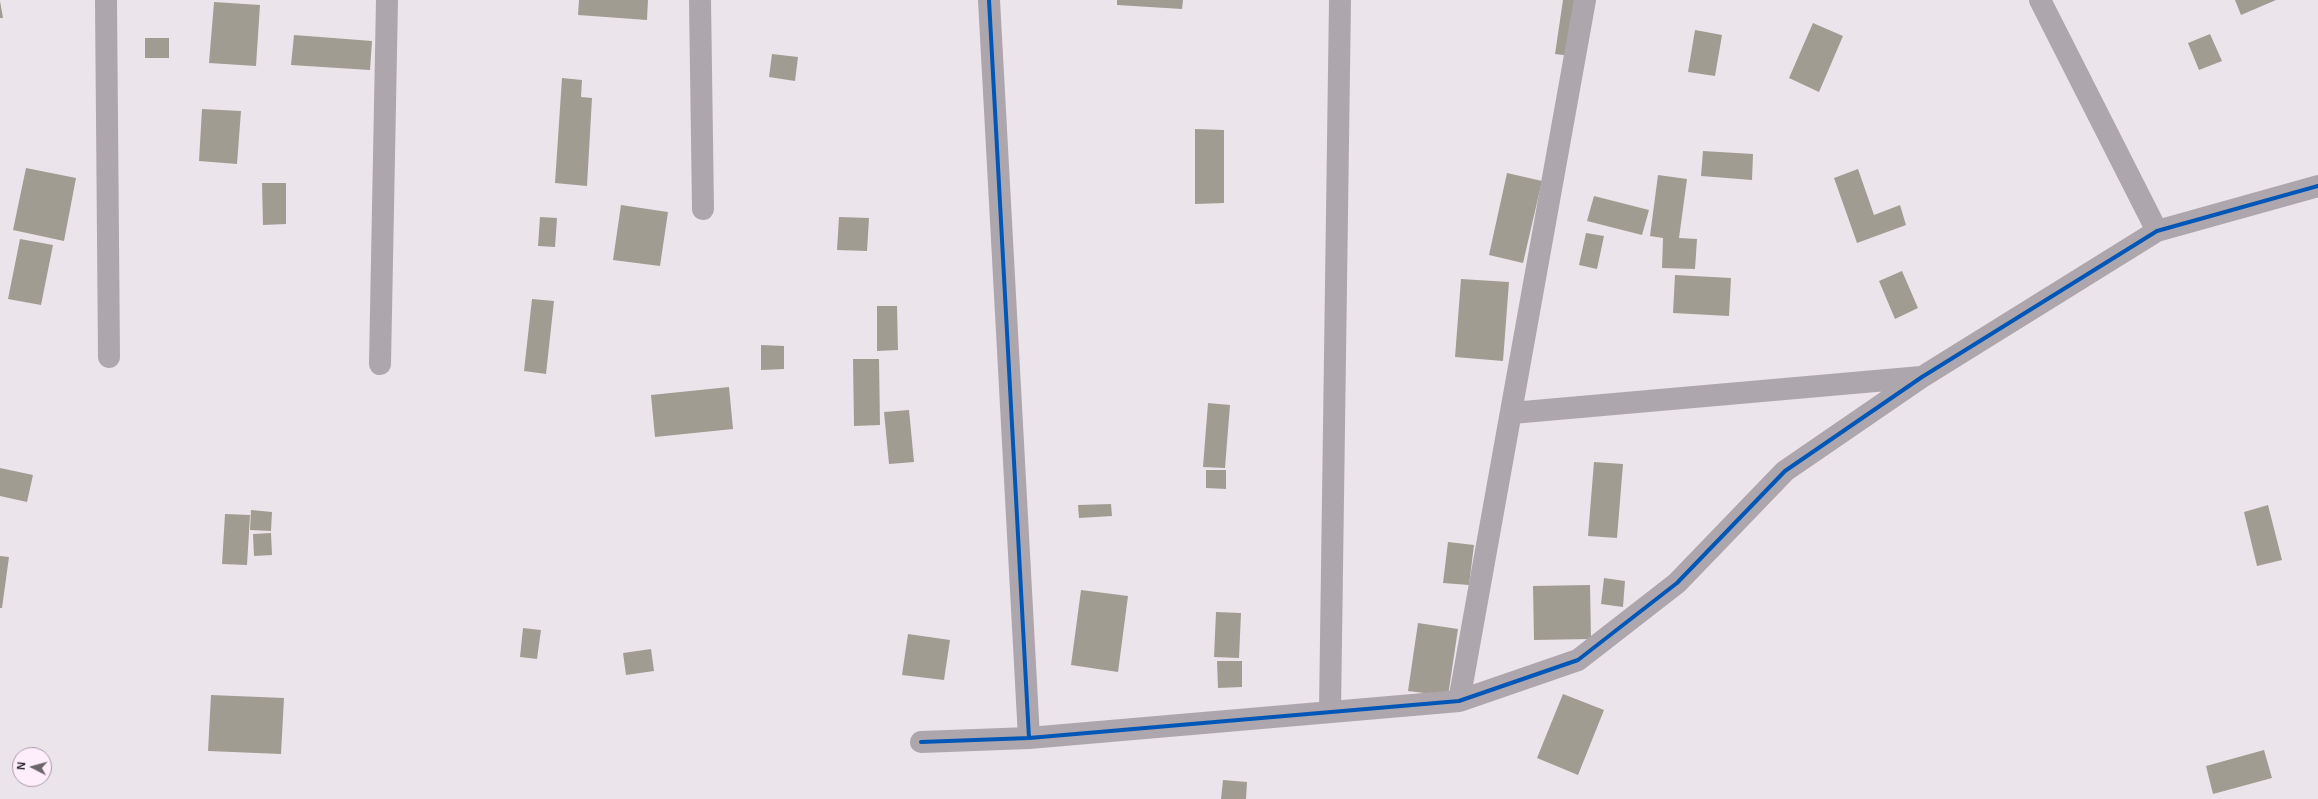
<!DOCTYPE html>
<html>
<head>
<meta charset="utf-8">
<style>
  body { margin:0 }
  #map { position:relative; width:2318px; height:799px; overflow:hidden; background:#ece4eb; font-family:Arial,sans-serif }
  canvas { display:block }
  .north { position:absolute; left:12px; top:747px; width:40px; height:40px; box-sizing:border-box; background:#feeefb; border:1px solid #a89ca6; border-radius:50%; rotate:276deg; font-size:11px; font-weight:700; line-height:16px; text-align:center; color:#272226 }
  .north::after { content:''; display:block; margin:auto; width:14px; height:18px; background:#6c666b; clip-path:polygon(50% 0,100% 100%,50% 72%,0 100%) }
</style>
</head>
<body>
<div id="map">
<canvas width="2318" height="799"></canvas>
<div class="north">N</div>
</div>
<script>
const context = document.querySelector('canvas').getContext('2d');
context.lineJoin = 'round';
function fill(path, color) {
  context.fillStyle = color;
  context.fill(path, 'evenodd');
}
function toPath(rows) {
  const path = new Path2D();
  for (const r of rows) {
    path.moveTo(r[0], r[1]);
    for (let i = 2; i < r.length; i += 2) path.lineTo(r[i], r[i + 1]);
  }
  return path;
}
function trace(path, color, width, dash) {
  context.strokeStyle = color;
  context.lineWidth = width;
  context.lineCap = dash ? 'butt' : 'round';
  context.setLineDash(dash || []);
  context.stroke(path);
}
fill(toPath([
  [579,0,648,0,647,20,578,15],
  [1117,0,1183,0,1182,9,1117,5],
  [1563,0,1588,0,1580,57,1555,54],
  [2235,0,2276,0,2241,15],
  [0,1,3,18,0,18],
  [214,2,260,5,256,66,209,63],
  [1813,23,1843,36,1819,92,1789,78],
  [1695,30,1722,35,1715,76,1688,72],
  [2210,34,2222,61,2199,70,2188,43],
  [294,35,372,41,370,70,291,65],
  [145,38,169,38,169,58,145,58],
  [772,54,798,57,795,81,769,77],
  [562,78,582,80,581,97,592,98,587,186,555,183],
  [202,109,241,111,237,164,199,161],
  [1195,129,1224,130,1224,203,1195,204],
  [1703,151,1753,154,1752,180,1701,176],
  [26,168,76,178,64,241,13,230],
  [1858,169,1874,215,1900,205,1906,225,1857,243,1834,178],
  [1507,173,1542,181,1523,263,1489,255],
  [1658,175,1687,179,1679,238,1697,239,1695,269,1662,268,1663,238,1650,236],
  [262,183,286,183,286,224,263,225],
  [1594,196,1649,210,1642,235,1587,221],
  [621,205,668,212,660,266,613,260],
  [540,217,557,218,555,247,538,246],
  [839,217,869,218,867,251,837,250],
  [1586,233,1604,236,1597,269,1579,265],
  [20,239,53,245,41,305,8,299],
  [1902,271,1918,308,1895,319,1879,281],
  [1675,275,1731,278,1729,316,1673,313],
  [1461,279,1509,282,1503,361,1455,357],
  [532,299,554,301,546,374,524,371],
  [877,306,897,306,898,350,877,351],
  [761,345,784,346,784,369,761,370],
  [853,359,879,359,880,425,854,426],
  [729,387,733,429,655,437,651,395],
  [1208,403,1230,405,1225,468,1203,467],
  [909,410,914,462,889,464,884,412],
  [1594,462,1623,464,1617,538,1588,536],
  [0,468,33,475,27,502,0,496],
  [1206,470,1226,470,1226,489,1206,488],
  [1111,504,1112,516,1079,518,1078,505],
  [2268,505,2282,560,2257,566,2244,512],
  [251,510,272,512,271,531,250,530],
  [225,514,250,515,247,565,222,564],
  [271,533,272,555,254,556,253,534],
  [1448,542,1474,545,1469,585,1443,583],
  [0,556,9,557,2,608,0,608],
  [1604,578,1625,581,1623,607,1601,604],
  [1590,585,1591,639,1534,640,1533,586],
  [1081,590,1128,596,1118,672,1071,665],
  [1216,612,1241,613,1239,658,1214,657],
  [1418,623,1458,629,1448,696,1408,691],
  [523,628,541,630,537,659,520,657],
  [908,634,950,640,944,680,902,675],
  [651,649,654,671,626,675,623,653],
  [1217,661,1242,661,1242,687,1218,688],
  [1563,694,1604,710,1578,775,1537,758],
  [211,695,284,698,281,754,208,751],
  [2264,750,2272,778,2213,794,2206,766],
  [1223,780,1247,782,1246,799,1221,799]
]), '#a19c92');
trace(toPath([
  [106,0,109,357],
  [700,0,703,209],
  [989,0,1029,738],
  [2040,0,2157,231],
  [380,364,387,0],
  [1512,413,1921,377],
  [1459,701,1585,0],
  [1330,711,1340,0],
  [921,742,1029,738,1459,701,1578,660,1677,583,1785,471,1922,377,2157,231,2318,186]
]), '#aea6ad', 22);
trace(toPath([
  [989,0,1029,738],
  [921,742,1029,738,1459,701,1578,660,1677,583,1785,471,1922,377,2157,231,2318,186]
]), '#0057b8', 4);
</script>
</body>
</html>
